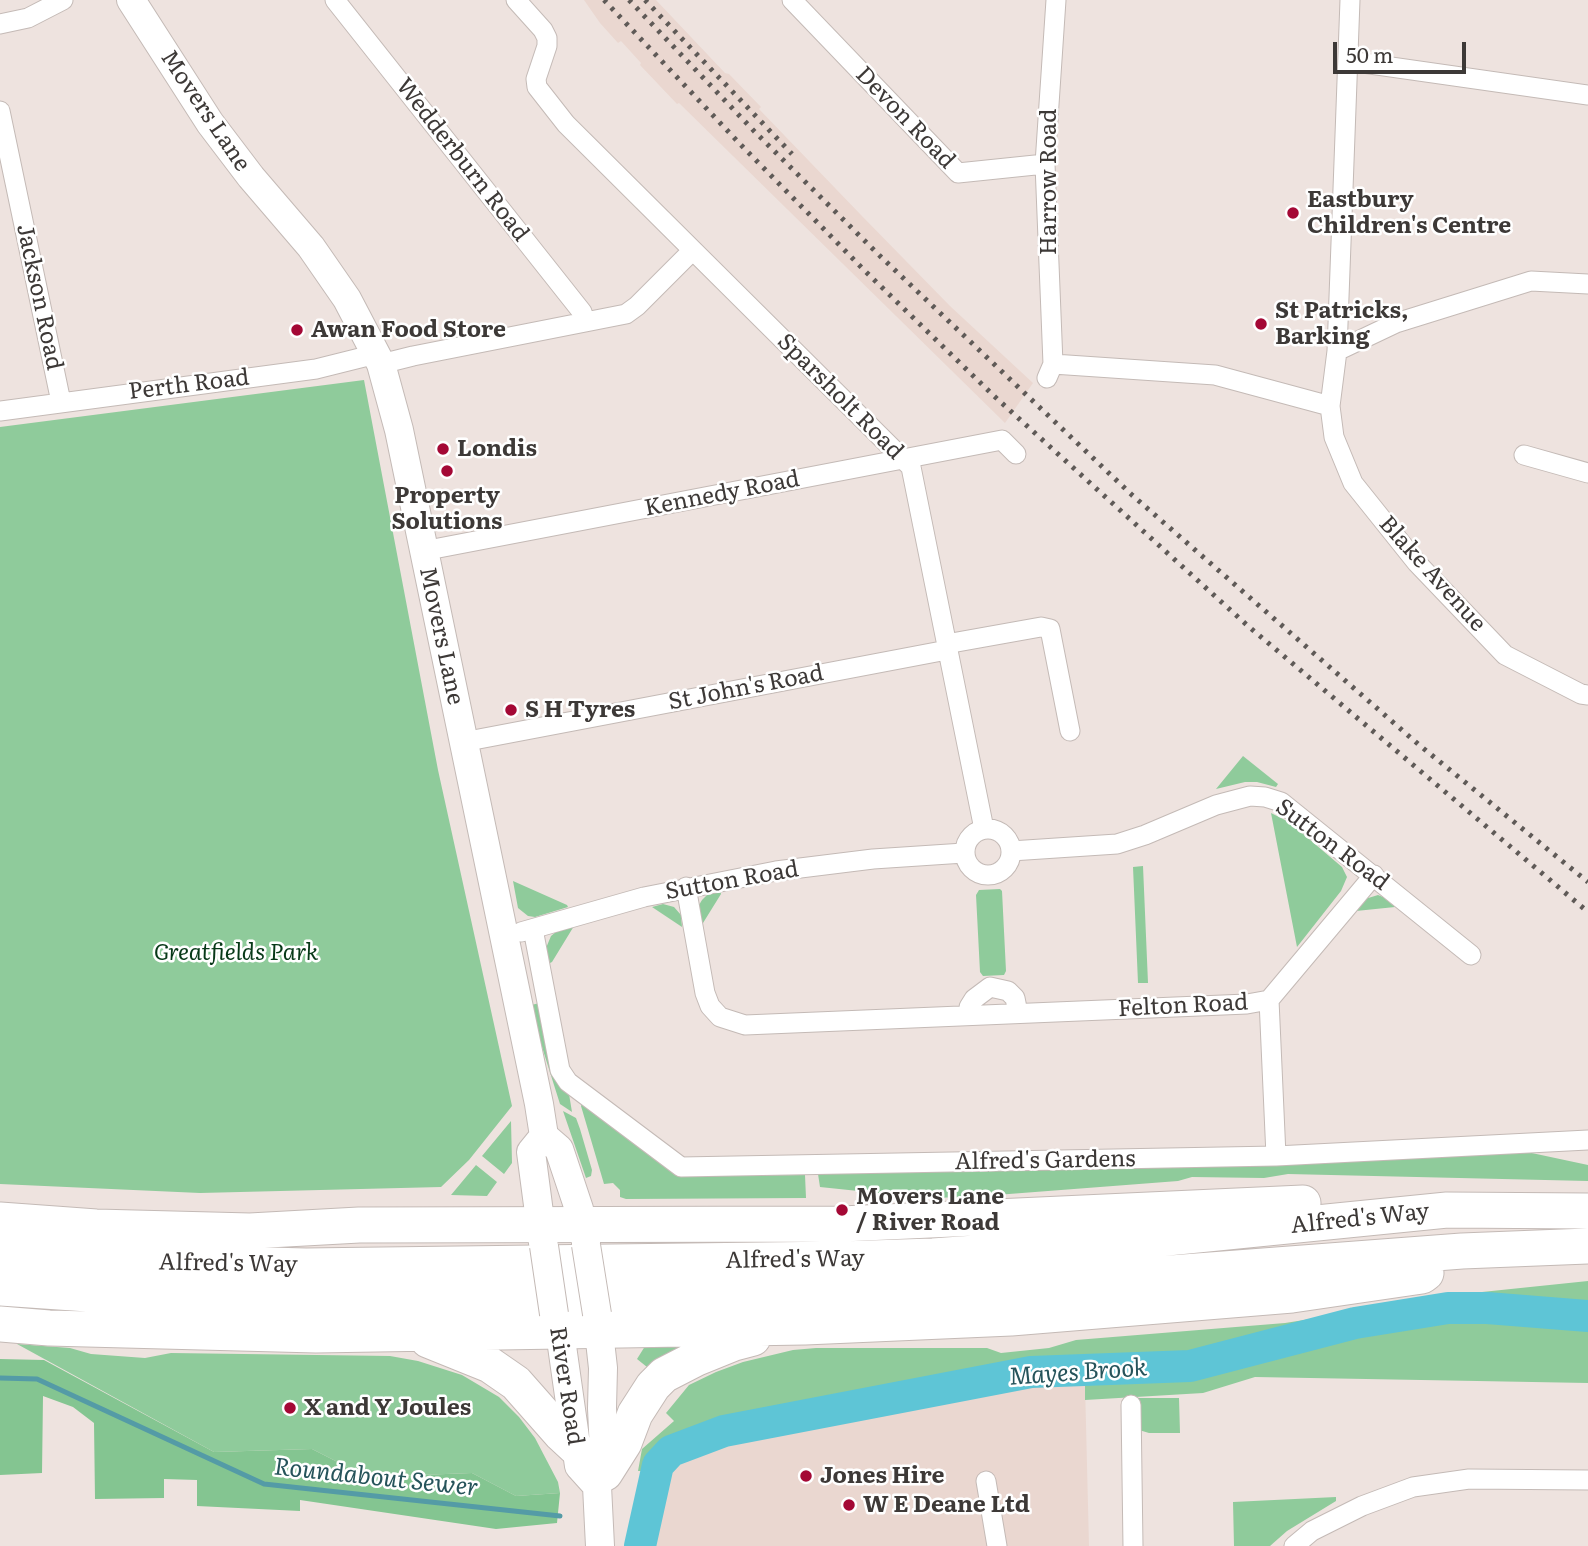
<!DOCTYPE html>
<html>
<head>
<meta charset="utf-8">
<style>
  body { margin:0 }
  #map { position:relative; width:1588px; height:1546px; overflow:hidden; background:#eee3df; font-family:Literata,serif }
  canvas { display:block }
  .scale { position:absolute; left:1333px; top:42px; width:133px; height:32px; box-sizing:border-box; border:4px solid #3d3937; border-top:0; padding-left:9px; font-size:21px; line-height:24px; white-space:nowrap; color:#3d3937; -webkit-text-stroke:5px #fff; paint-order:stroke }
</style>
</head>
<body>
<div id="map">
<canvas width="1588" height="1546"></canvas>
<div class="scale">50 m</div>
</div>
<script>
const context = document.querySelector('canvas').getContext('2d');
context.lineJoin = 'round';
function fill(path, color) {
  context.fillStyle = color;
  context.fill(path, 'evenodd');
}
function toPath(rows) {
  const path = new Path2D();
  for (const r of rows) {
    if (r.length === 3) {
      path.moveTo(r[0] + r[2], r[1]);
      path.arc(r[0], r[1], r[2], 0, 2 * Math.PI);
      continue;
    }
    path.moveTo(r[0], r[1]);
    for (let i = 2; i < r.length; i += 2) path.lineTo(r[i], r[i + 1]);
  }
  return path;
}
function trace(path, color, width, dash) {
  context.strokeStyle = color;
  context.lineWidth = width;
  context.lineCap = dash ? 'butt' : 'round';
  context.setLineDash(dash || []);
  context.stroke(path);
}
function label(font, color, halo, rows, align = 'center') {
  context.font = font + ' Literata,serif';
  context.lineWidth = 5;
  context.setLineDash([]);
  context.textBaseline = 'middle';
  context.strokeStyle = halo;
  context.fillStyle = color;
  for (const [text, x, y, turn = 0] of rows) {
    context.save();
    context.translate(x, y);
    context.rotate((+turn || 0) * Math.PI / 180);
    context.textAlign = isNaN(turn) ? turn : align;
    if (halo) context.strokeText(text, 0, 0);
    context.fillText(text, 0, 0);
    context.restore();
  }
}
fill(toPath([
  [584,0,656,0,725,73,729,74,761,107,759,109,861,215,950,306,1033,383,1005,423,679,103,677,104,640,65,641,63,621,41,618,43,600,23],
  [1085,1384,1089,1546,648,1546,666,1469,676,1460,726,1445,1014,1388]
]), '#ead7d0');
fill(toPath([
  [364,380,438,770,512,1106,469,1160,441,1187,200,1193,0,1184,0,427],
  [1243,756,1278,784,1276,787,1257,782,1245,782,1216,789],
  [1271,813,1289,822,1342,867,1347,877,1341,891,1297,947],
  [1143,866,1148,983,1138,983,1133,867],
  [513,881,567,905,568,907,535,917,528,916,518,908],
  [720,889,721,894,703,923,699,923,699,905,702,900,710,892],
  [1000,889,1002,891,1006,971,1004,975,983,976,980,972,976,895,979,890],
  [1378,895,1383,897,1395,907,1356,911,1365,899],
  [663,904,674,907,681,915,682,927,652,907],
  [574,926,552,962,550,963,546,948,551,936,557,931],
  [540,1003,569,1094,572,1112,560,1104,536,1028,531,1005],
  [582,1103,685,1176,805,1175,806,1198,626,1199,620,1197,620,1190,613,1183,604,1184,581,1106],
  [563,1111,576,1118,580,1129,592,1170,591,1176,586,1178],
  [511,1121,512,1163,504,1174,482,1156],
  [1527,1152,1588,1165,1588,1181,1288,1174,1264,1178,1192,1177,1178,1181,970,1197,925,1198,820,1187,818,1174,1134,1168],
  [476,1165,497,1182,487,1196,451,1195],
  [1588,1281,1588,1383,1255,1377,1203,1393,1085,1400,1085,1385,1014,1388,726,1445,676,1460,673,1444,657,1454,648,1471,638,1471,642,1449,674,1421,666,1413,689,1385,716,1372,743,1362,793,1350,816,1348,987,1348,1001,1353,1049,1348,1076,1340,1285,1323,1482,1292],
  [687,1342,652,1371,637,1359,647,1343],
  [17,1344,70,1348,91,1354,145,1358,171,1353,390,1356,418,1361,462,1375,499,1397,519,1417,535,1438,558,1482,560,1493,516,1496,472,1473,367,1477,312,1449,214,1452],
  [1135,1398,1179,1398,1180,1433,1149,1433,1139,1430],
  [1336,1497,1336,1501,1287,1531,1270,1546,1234,1546,1233,1502]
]), '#8fcb9b');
fill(toPath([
  [0,1359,44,1360,214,1452,312,1449,367,1477,472,1473,516,1496,560,1493,557,1523,496,1529,300,1500,300,1511,197,1506,197,1480,164,1479,164,1498,95,1499,94,1423,73,1407,43,1396,42,1473,0,1475]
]), '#84c591');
trace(toPath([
  [0,1378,37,1379,264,1484,560,1516]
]), '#549ba6', 5);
trace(toPath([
  [640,1546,658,1465,671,1451,724,1431,1031,1372,1190,1366,1355,1323,1448,1308,1487,1308,1588,1316]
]), '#5ec5d6', 32);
const street = toPath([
  [335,0,582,312,585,321],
  [516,0,543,30,547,38,547,46,536,79,537,87,566,124,911,467,984,829],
  [792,0,958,173,1045,164],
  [1350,0,1337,351,1330,406,1334,437,1353,483,1417,563,1505,655,1581,694,1588,695],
  [0,24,28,18,63,0],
  [1349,61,1588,95],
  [0,111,61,402],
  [1337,351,1396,323,1531,281,1588,284],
  [381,364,413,356,626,314,637,306,692,251],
  [1053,364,1215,375,1330,406],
  [1047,378,1053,364,1045,164,1056,0],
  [0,411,316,369,376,354],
  [1524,455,1588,473],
  [423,551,1002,440,1016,454],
  [946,644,1041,627,1050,629,1070,731],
  [463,742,947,650],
  [988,852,23],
  [1011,851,1117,844,1145,835,1216,805,1250,796,1265,797,1281,802,1471,955],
  [686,887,705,993,710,1006,720,1017,745,1025,1247,1004,1269,1000,1374,875],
  [533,929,560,1070,568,1082,681,1167,1276,1156,1588,1140],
  [521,932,644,897,776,871,873,859,964,853],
  [1269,1000,1276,1156],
  [969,1014,969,1007,974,999,990,987,1008,991,1015,998,1018,1013],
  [1131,1405,1133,1546],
  [986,1481,997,1546],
  [1294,1546,1312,1531,1362,1506,1413,1487,1469,1479,1588,1480]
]);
const secondary = toPath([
  [131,0,210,123,251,177,311,247,347,299,381,364,399,430,539,1104,544,1136,559,1149,579,1209,586,1242],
  [543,1243,531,1152,544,1136],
  [554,1314,560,1332,579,1466,597,1486],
  [597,1314,603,1368,602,1408,605,1473,597,1486,600,1546]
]);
const highway = toPath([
  [0,1220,96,1227,250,1231,359,1225,842,1224,1303,1203],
  [0,1254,118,1261,306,1266,841,1259,933,1256,1117,1243,1447,1210,1588,1211],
  [0,1288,117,1296,306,1301,842,1293,1026,1284,1462,1251,1588,1246],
  [0,1324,49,1328,316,1335,805,1327,1011,1318,1292,1295,1422,1276,1426,1273],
  [428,1340,490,1365,516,1383,561,1434,575,1447],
  [605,1473,624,1443,635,1414,653,1386,664,1375,697,1358,734,1343,753,1338]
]);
trace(street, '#c4bab6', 21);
trace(secondary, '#c4bab6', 30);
trace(highway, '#c4bab6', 37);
trace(street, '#fff', 19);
trace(secondary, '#fff', 28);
trace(highway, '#fff', 35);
trace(toPath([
  [604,0,741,145,865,271,994,396,1248,626,1588,912],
  [629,0,755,132,879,255,1132,495,1418,744,1588,882],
  [645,0,792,154]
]), '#5f5a57', 5, [3.5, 7]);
const secondaryBridge = toPath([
  [586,1245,597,1314],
  [544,1246,554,1314]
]);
trace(secondaryBridge, '#c4bab6', 30, []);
trace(secondaryBridge, '#fff', 28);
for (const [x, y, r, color] of [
  [1293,213,7,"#a40835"],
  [1261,324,7,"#a40835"],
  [297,330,7,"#a40835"],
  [443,449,7,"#a40835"],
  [447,471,7,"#a40835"],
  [511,710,7,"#a40835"],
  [842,1210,7,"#a40835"],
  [290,1408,7,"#a40835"],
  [806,1476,7,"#a40835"],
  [849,1505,7,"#a40835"]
]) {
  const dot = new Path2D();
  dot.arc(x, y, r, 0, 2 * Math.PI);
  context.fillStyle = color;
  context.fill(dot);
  trace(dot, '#fff', 2.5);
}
label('23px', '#3d3937', '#fff', [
  ["Movers Lane",205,111,56],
  ["Devon Road",905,118,46],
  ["Wedderburn Road",462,160,52],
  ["Harrow Road",1049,182,-90],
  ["Jackson Road",39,297,78],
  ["Perth Road",189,385,-7],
  ["Sparsholt Road",840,397,45],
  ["Kennedy Road",722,494,-11],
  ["Blake Avenue",1432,574,48],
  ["Movers Lane",441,636,78],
  ["St John's Road",746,688,-11],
  ["Sutton Road",1332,845,37],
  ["Sutton Road",732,881,-10],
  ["Felton Road",1183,1006,-3],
  ["Alfred's Gardens",1045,1161,-1],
  ["Alfred's Way",1360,1219,-6],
  ["Alfred's Way",795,1260,-1],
  ["Alfred's Way",228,1264,1],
  ["River Road",566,1386,81]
]);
label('bold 23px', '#3d3937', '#fff', [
  ["Eastbury",1307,200],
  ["Children's Centre",1307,226],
  ["St Patricks,",1275,311],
  ["Barking",1275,337],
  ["Awan Food Store",311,330],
  ["Londis",457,449],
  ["Property",447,496,"center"],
  ["Solutions",447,522,"center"],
  ["S H Tyres",525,710],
  ["Movers Lane",856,1197],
  ["/ River Road",856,1223],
  ["X and Y Joules",304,1408],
  ["Jones Hire",820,1476],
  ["W E Deane Ltd",863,1505]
], 'left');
label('italic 23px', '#073918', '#fff', [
  ["Greatfields Park",236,953]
]);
label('italic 24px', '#26545b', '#fff', [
  ["Mayes Brook",1078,1373,-4],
  ["Roundabout Sewer",376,1478,6]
]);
</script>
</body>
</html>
